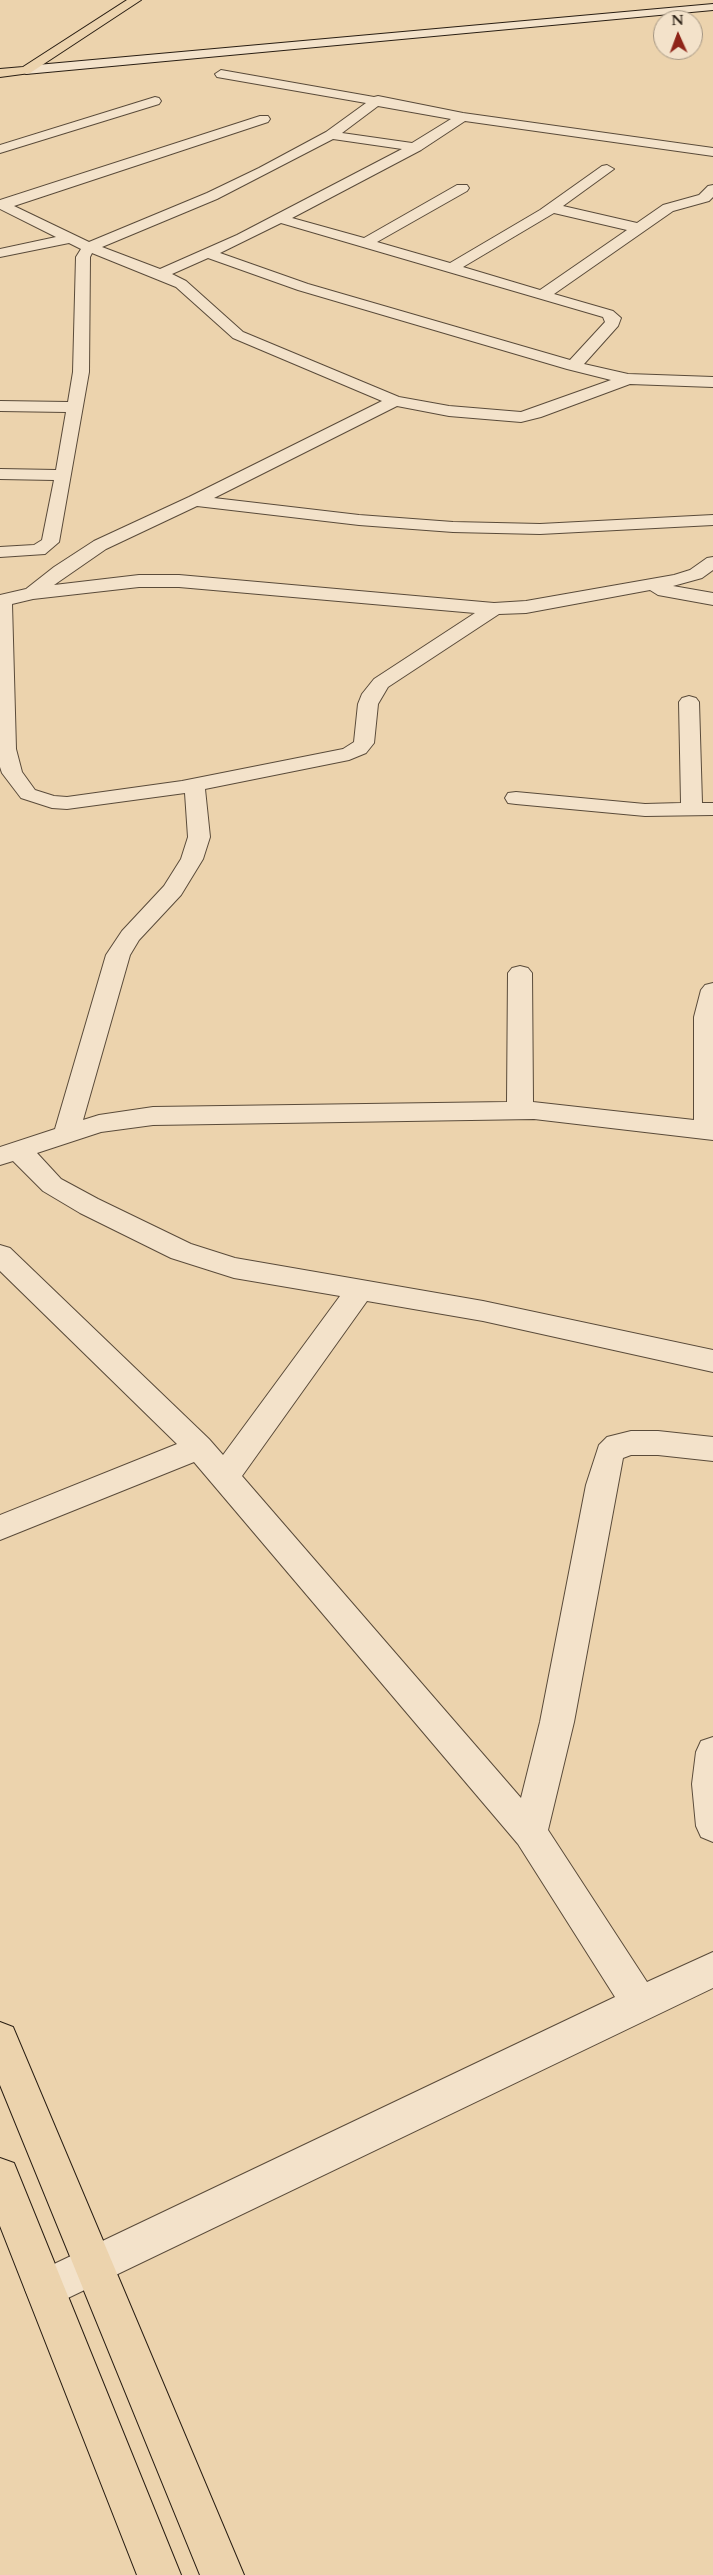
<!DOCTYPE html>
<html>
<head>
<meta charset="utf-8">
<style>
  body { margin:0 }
  #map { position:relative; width:713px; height:2575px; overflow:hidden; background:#ecd3ad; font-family:Cardo,serif }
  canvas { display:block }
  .north { position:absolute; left:653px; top:10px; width:50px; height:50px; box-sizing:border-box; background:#f3e2ca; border:1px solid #a29481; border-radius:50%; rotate:358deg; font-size:14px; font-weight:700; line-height:20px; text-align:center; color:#291e13 }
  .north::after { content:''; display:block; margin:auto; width:18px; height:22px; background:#8f2418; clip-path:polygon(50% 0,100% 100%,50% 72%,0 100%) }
</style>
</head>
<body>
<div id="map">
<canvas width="713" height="2575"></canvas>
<div class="north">N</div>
</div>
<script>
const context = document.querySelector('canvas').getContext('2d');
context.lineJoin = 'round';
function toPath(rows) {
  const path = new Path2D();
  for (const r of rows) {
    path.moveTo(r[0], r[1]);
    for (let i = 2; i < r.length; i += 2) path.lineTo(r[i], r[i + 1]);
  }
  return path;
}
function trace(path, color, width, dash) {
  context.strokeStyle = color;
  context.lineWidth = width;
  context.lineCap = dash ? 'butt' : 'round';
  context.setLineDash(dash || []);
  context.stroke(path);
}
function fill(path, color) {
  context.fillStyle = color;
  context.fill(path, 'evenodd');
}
const street = toPath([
  [221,70,374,97,378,96,463,113,713,148,713,156,465,121,421,150,292,218,364,238,457,185,467,185,469,188,467,191,377,242,450,263,540,210,602,166,607,165,614,169,563,206,637,223,663,205,699,195,708,186,713,185,713,197,709,201,673,211,554,294,613,311,621,318,618,326,584,364,628,374,713,377,713,387,630,384,541,417,521,422,449,416,397,406,214,498,359,515,453,522,540,524,713,515,713,525,540,534,453,532,359,525,197,506,106,549,54,585,139,575,179,575,494,603,526,601,674,575,690,570,707,558,713,557,713,570,702,578,673,586,713,593,713,605,658,595,650,590,526,613,499,614,388,687,378,704,374,743,366,753,349,760,205,789,210,837,203,859,181,895,139,940,130,955,83,1120,99,1115,153,1107,507,1102,508,973,512,968,520,966,528,968,532,973,533,1102,694,1120,694,1017,701,990,705,985,713,983,713,1140,534,1119,153,1125,101,1132,37,1153,61,1179,98,1199,191,1244,235,1258,483,1301,713,1350,713,1372,483,1321,367,1301,242,1476,521,1798,540,1722,586,1485,599,1445,607,1437,631,1431,658,1431,713,1437,713,1461,658,1455,631,1455,623,1458,574,1722,548,1830,647,1982,713,1952,713,1988,45,2309,31,2303,25,2289,31,2275,615,1997,518,1844,194,1462,0,1540,0,1515,177,1444,0,1271,0,1245,10,1248,209,1439,223,1455,340,1296,234,1278,171,1258,80,1213,43,1191,13,1161,0,1165,0,1147,55,1129,106,955,122,931,164,886,181,859,188,837,185,793,67,809,52,808,21,798,2,773,0,767,0,595,26,589,54,567,94,541,189,497,382,401,233,338,176,287,92,253,90,257,89,372,59,542,45,554,0,557,0,547,34,545,42,540,54,480,0,479,0,469,56,470,66,412,0,411,0,401,68,402,73,372,76,257,81,249,69,243,0,257,0,249,56,237,0,209,0,200,260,116,268,116,270,119,268,122,14,206,89,242,207,193,259,168,326,132,366,103,217,77,215,74,221,70],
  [378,106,451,119,412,143,342,133,378,106],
  [333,139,402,149,237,235,160,269,102,247,217,199,333,139],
  [554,213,627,230,540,290,463,267,554,213],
  [281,223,603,317,605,322,570,360,308,284,220,253,281,223],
  [208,258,298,290,567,369,611,380,521,412,449,406,399,397,243,332,186,281,172,274,208,258],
  [139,587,179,587,475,613,374,679,362,694,358,704,354,742,343,749,182,781,67,797,54,796,35,790,22,772,16,749,12,604,33,599,139,587],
  [155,97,159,98,161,101,159,104,0,153,0,145,155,97],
  [689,696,696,698,699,702,702,803,713,803,713,815,645,816,516,804,508,803,505,798,508,793,516,792,645,804,681,803,679,702,682,698,689,696],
  [713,1737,713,1842,701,1837,696,1826,692,1784,696,1752,701,1741,713,1737]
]);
const secondary = toPath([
  [713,4,713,10,26,74,20,70,26,66,713,4]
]);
const highway = toPath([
  [127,0,141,0,30,73,0,77,0,69,23,67,127,0],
  [0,2022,13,2027,244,2575,200,2575,0,2085,0,2022],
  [0,2158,14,2163,181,2575,137,2575,0,2226,0,2158]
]);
trace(street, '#5a4b3a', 2);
trace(secondary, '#291e13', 2);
trace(highway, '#291e13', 2);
fill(street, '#f3e2ca');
fill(secondary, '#f3e2ca');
fill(highway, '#ecd3ad');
</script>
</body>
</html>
